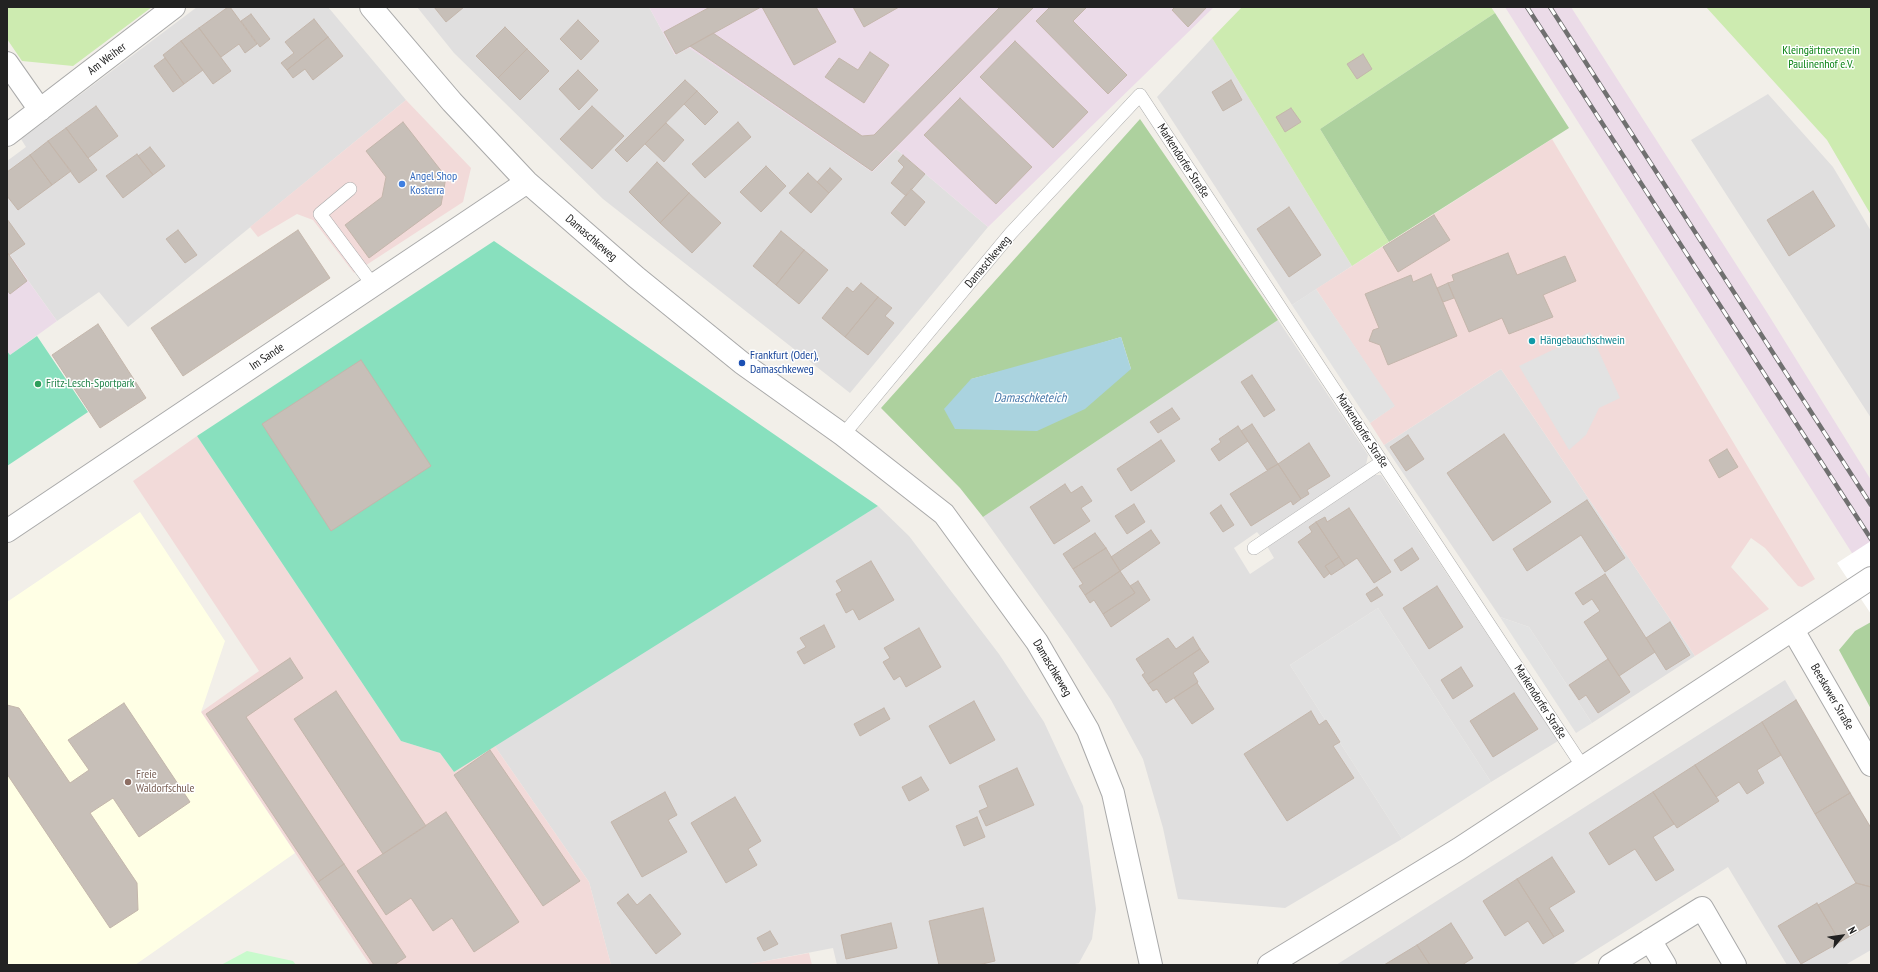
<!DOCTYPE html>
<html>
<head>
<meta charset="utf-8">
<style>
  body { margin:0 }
  #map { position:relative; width:1878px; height:972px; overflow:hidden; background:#f2efe9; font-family:"PT Sans Narrow",sans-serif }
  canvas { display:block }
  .frame { position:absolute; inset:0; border:8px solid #222; pointer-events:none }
  .north { position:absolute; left:1822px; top:916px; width:40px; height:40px; -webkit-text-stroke:3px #fff; paint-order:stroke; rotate:61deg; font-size:11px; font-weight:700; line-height:16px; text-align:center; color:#222 }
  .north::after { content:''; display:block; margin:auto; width:14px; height:18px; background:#222; clip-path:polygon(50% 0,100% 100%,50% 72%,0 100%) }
</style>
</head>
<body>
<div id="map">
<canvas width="1878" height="972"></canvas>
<div class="frame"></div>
<div class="north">N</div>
</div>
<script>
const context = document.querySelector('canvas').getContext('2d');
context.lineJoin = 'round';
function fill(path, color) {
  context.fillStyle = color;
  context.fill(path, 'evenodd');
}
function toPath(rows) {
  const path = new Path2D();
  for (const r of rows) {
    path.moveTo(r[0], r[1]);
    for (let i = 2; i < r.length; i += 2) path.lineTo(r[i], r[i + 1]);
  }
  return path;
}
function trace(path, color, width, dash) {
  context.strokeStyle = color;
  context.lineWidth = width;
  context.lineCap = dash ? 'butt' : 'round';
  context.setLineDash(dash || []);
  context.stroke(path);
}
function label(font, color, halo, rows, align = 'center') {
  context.font = font + ' "PT Sans Narrow",sans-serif';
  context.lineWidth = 3;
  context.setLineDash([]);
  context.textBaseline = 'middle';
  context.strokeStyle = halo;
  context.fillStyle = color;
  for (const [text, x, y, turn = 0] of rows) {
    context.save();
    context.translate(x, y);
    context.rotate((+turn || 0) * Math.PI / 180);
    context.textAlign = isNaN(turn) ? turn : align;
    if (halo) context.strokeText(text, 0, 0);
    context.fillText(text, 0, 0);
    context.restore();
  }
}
fill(toPath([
  [197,7,328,7,406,100,128,327,99,292,57,321,7,251,7,161,26,147,21,139],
  [417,7,649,7,675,55,689,47,872,172,896,149,988,227,850,393,603,199,454,53],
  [1212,38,1352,266,1292,305,1157,97],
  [1768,94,1833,167,1871,231,1871,418,1691,140],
  [1278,320,1368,455,1366,465,1261,537,1257,532,1234,548,1250,574,1274,558,1267,546,1373,475,1381,475,1558,741,1491,782,1378,608,1290,665,1402,839,1285,908,1178,899,1163,828,1143,759,1111,700,1068,636,983,517],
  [1501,369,1695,656,1592,723,1529,627,1500,617,1384,445],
  [878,506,909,536,999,654,1044,722,1083,806,1096,909,1092,939,1079,963,1071,965,837,965,833,948,745,965,611,965,589,882,494,745],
  [1785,680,1871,827,1871,950,1845,965,1787,965,1728,867,1572,965,1336,965]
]), '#e0dfdf');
fill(toPath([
  [406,100,471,168,463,202,354,273,313,220,297,214,258,237,250,227],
  [1552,139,1815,579,1802,587,1798,586,1765,548,1751,538,1731,567,1769,609,1695,656,1501,369,1384,445,1370,423,1394,406,1316,289],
  [197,436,401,741,440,753,454,772,494,745,589,882,611,965,370,965,201,712,259,671,133,481],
  [809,953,812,965,745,965]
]), '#f2dad9');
fill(toPath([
  [649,7,1214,7,988,227,896,149,872,172,689,48,675,55],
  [1505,7,1571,7,1768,314,1871,480,1871,583],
  [7,251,57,321,10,355,7,351]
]), '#ebdbe8');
fill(toPath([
  [140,512,225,641,201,712,295,853,135,965,7,965,7,602]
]), '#ffffe5');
fill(toPath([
  [7,7,152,7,73,66,22,61,7,39],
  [1242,7,1491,7,1495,13,1320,129,1389,242,1352,266,1212,38],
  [1706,7,1871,7,1871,215,1827,140]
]), '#cdebb0');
fill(toPath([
  [1495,13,1569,128,1389,242,1320,129],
  [1140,119,1278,320,983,517,960,488,881,408],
  [1121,337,1131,369,971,379,1045,360],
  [1871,622,1871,709,1839,650,1855,631]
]), '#add19e');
fill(toPath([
  [247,951,293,961,296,965,221,965]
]), '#c8facc');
fill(toPath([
  [494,241,878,506,454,772,440,753,401,741,197,436],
  [37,336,88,412,7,466,7,351,10,355]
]), '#88e0be');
fill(toPath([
  [1316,289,1395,406,1370,423,1292,305],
  [1590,332,1620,398,1599,408,1586,435,1569,450,1519,366],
  [1378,608,1491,782,1402,839,1290,665],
  [1500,617,1529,627,1592,723,1576,733]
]), '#e2e2e2');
fill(toPath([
  [1121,337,1131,369,1085,409,1037,431,955,429,944,409,971,379]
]), '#aad3df');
fill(toPath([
  [1871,541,1871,614,1837,563]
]), '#fff');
const building = toPath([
  [228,7,230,7,257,44,245,53,239,44,221,57,199,28,228,7],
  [434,7,464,7,446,22,434,7],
  [710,7,761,7,676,54,664,32,710,7],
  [762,7,816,7,836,42,794,65,762,7],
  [853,7,899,7,864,27,853,7],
  [1000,7,1034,7,872,171,690,46,713,33,862,136,874,135,1000,7],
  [1050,7,1087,7,1073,21,1127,75,1108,94,1036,21,1050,7],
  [1175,7,1207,7,1188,27,1172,10,1175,7],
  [251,14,270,39,260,47,241,21,251,14],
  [314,19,328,37,287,70,281,63,294,53,285,42,314,19],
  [578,20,599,41,581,60,560,39,578,20],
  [505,27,527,49,498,78,476,56,505,27],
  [199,28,231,71,213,84,181,41,199,28],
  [328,37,343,56,313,80,305,69,293,78,287,70,328,37],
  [181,41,203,70,184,84,163,55,181,41],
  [1015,41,1088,112,1053,148,980,77,1015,41],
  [527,49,549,71,520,100,498,78,527,49],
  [870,52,889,65,864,103,825,77,839,58,858,70,870,52],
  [1363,54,1372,69,1357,79,1347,64,1363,54],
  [165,58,184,84,173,92,154,66,165,58],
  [578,70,598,90,579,110,559,89,578,70],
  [685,80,697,91,627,162,615,150,685,80],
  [1231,80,1242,100,1223,111,1212,92,1231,80],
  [697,91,718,112,705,125,684,104,697,91],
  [960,98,1032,167,996,204,924,135,960,98],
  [96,106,118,136,88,158,66,128,96,106],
  [592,106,624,136,592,169,560,139,592,106],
  [1291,108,1301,122,1285,132,1276,117,1291,108],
  [403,122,446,177,441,205,369,258,345,225,382,197,386,177,366,151,403,122],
  [738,122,751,137,705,178,692,164,738,122],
  [666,123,684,140,664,162,645,144,666,123],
  [66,128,97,170,79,183,48,141,66,128],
  [48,141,71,171,52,185,30,155,48,141],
  [150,147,165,166,153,175,138,156,150,147],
  [137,154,153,175,123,198,106,176,137,154],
  [30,155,52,185,18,210,7,196,7,172,30,155],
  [903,155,925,174,906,196,891,183,904,167,898,161,903,155],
  [657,162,689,193,660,223,629,192,657,162],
  [766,166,786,186,761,212,740,192,766,166],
  [830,168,842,179,829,193,817,182,830,168],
  [808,173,829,193,811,213,789,193,808,173],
  [911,189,925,202,905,226,891,213,911,189],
  [1813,191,1835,226,1789,256,1767,220,1813,191],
  [689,193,721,223,692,253,660,223,689,193],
  [1289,207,1321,255,1289,277,1257,229,1289,207],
  [1434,215,1450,240,1398,272,1383,247,1434,215],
  [7,219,25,244,9,255,7,252,7,219],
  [178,230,197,255,185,263,166,239,178,230],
  [298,230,330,278,183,376,151,328,298,230],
  [781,231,804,250,776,285,753,266,781,231],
  [804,250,828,270,799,304,776,285,804,250],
  [7,252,27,281,10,294,7,290,7,252],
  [1508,253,1517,275,1565,256,1576,281,1543,295,1553,317,1509,334,1502,318,1469,332,1448,283,1454,281,1452,275,1508,253],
  [1431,274,1457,336,1388,365,1380,345,1369,341,1373,330,1379,328,1365,294,1411,275,1413,282,1431,274],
  [861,283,878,297,845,337,822,318,847,287,853,292,861,283],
  [1448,283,1454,298,1443,302,1437,288,1448,283],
  [878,297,892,308,885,316,894,323,868,355,845,337,878,297],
  [98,324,146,398,100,428,52,355,98,324],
  [361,360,431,466,331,531,262,424,361,360],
  [1252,375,1275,410,1264,417,1241,382,1252,375],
  [1172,408,1180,419,1158,433,1150,422,1172,408],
  [1252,424,1278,464,1267,470,1241,431,1252,424],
  [1238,426,1248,441,1219,461,1211,449,1221,442,1219,439,1238,426],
  [1504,434,1551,502,1493,541,1447,473,1504,434],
  [1408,435,1424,459,1406,471,1390,447,1408,435],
  [1161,440,1175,461,1131,491,1117,469,1161,440],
  [1309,443,1330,476,1307,490,1309,494,1301,499,1278,464,1309,443],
  [1727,449,1738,467,1719,478,1709,460,1727,449],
  [1278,464,1301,499,1293,505,1291,501,1251,526,1230,494,1278,464],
  [1065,484,1071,493,1082,486,1092,501,1081,508,1090,521,1054,544,1030,507,1065,484],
  [1587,500,1625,558,1605,572,1581,535,1527,571,1513,549,1587,500],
  [1134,504,1145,522,1127,534,1115,516,1134,504],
  [1221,505,1234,525,1223,532,1210,513,1221,505],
  [1349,508,1391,572,1374,583,1357,558,1345,566,1316,522,1325,517,1327,522,1349,508],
  [1316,522,1339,557,1325,566,1330,573,1324,578,1298,542,1312,532,1309,527,1316,522],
  [1151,530,1160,543,1120,571,1111,557,1151,530],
  [1095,533,1106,548,1073,569,1063,554,1095,533],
  [1106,548,1120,571,1085,595,1079,586,1083,584,1073,569,1106,548],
  [1412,548,1419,559,1401,571,1394,560,1412,548],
  [1339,557,1345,566,1331,575,1325,566,1339,557],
  [871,561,894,600,859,620,853,609,846,613,836,594,842,591,836,581,871,561],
  [1120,571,1135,593,1103,614,1094,600,1090,603,1085,595,1120,571],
  [1605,574,1655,652,1619,676,1584,622,1600,611,1592,599,1583,605,1575,593,1605,574],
  [1138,581,1150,600,1111,627,1103,614,1135,593,1130,586,1138,581],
  [1437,586,1463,627,1429,649,1403,608,1437,586],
  [1377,587,1383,595,1371,602,1366,594,1377,587],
  [1670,622,1690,655,1666,670,1646,638,1670,622],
  [824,625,835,647,804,664,797,652,806,647,800,638,824,625],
  [919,628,941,667,906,687,900,676,894,680,883,662,890,658,884,648,919,628],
  [1193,637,1200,649,1148,684,1142,675,1145,673,1136,659,1168,638,1176,649,1193,637],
  [1200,649,1209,662,1193,673,1198,682,1166,703,1157,689,1153,691,1148,684,1200,649],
  [290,658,303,678,246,717,344,864,318,882,206,714,290,658],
  [1608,659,1630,692,1598,713,1586,695,1579,700,1569,685,1608,659],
  [1461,667,1473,686,1453,699,1441,680,1461,667],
  [1197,683,1214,709,1192,724,1174,698,1197,683],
  [336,691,426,826,383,854,294,719,336,691],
  [1514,693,1538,729,1493,757,1470,721,1514,693],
  [1796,700,1850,793,1815,814,1762,722,1796,700],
  [974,701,995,740,950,764,929,726,974,701],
  [124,703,190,802,139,837,113,798,90,813,137,883,138,910,110,928,7,774,7,705,19,708,70,783,89,770,68,740,124,703],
  [884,708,890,719,860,736,854,724,884,708],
  [1311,711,1319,725,1326,720,1340,742,1333,746,1354,778,1287,821,1244,754,1311,711],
  [1762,722,1781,755,1757,770,1764,783,1747,794,1739,782,1716,797,1695,765,1762,722],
  [490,750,580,881,543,906,454,775,490,750],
  [1695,765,1719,801,1677,828,1653,792,1695,765],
  [1017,768,1034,805,986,826,979,811,988,807,979,786,1017,768],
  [921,777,929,790,909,801,902,787,921,777],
  [665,792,677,815,668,820,687,852,642,877,611,822,665,792],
  [1653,792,1674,824,1653,837,1674,870,1656,881,1635,849,1609,865,1589,833,1653,792],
  [1850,793,1871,828,1871,887,1856,883,1815,814,1850,793],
  [735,797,761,841,748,849,757,865,726,883,691,823,735,797],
  [446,812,519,922,474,952,452,918,433,931,411,898,386,915,357,871,446,812],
  [977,817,985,837,964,846,956,826,977,817],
  [1552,857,1575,892,1549,908,1564,931,1554,937,1517,879,1552,857],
  [344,864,406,957,394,965,374,965,318,882,344,864],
  [1517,879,1554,937,1543,944,1528,921,1505,936,1483,901,1517,879],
  [1856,883,1871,887,1871,924,1840,942,1818,905,1856,883],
  [628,894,637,905,650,894,681,934,656,954,617,903,628,894],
  [1817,903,1840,942,1801,964,1778,926,1817,903],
  [983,908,995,961,978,965,939,965,929,921,983,908],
  [891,923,897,948,846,959,841,935,891,923],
  [1451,923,1473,958,1462,965,1430,965,1417,945,1451,923],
  [770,931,778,944,764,951,757,938,770,931],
  [1417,945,1430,965,1384,965,1417,945]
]);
fill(building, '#c7bfb8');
trace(building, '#c4b6ab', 1);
const service = toPath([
  [350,189,320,214,373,285],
  [843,435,1011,233,1140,95,1583,767],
  [1254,548,1382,462]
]);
const minor = toPath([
  [371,7,452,102,527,182,636,277,742,363,843,435,944,514,1037,642,1088,730,1113,793,1151,965],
  [7,63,40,110],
  [7,135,174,7],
  [7,531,527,182],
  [1793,630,1871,765],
  [1650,940,1665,965],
  [1610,965,1702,908,1735,965]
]);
const tertiary = toPath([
  [1269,965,1459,849,1871,578]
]);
trace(service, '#a9a9a9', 14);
trace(minor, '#a9a9a9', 24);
trace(tertiary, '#a9a9a9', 24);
trace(service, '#fff', 13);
trace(minor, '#fff', 22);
trace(tertiary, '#fff', 22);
const rail = toPath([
  [1527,7,1871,539],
  [1550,7,1871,505]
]);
trace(rail, '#707070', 4.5);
trace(rail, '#fff', 3, [9]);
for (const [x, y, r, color] of [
  [402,184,4,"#3f7fe0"],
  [1532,341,4,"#0f9aa8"],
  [742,363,4,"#1a4fb4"],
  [38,384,4,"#2e9e5b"],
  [128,782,4,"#8d6e63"]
]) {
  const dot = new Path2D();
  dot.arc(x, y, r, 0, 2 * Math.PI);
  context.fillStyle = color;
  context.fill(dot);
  trace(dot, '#fff', 1.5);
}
label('12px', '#0c8416', '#fff', [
  ["Kleingärtnerverein",1821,51],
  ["Paulinenhof e.V.",1821,65]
]);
label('12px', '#222', '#fff', [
  ["Am Weiher",107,59,-37],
  ["Markendorfer Straße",1183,161,57],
  ["Damaschkeweg",591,238,41],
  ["Damaschkeweg",988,262,-50],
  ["Im Sande",267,357,-34],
  ["Markendorfer Straße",1362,431,57],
  ["Damaschkeweg",1052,668,59],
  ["Beeskower Straße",1832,697,60],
  ["Markendorfer Straße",1540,702,57]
]);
label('12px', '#366cbe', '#fff', [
  ["Angel Shop",410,177],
  ["Kosterra",410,191]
], 'left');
label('12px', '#0d838f', '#fff', [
  ["Hängebauchschwein",1540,341]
], 'left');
label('12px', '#164399', '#fff', [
  ["Frankfurt (Oder),",750,356],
  ["Damaschkeweg",750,370]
], 'left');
label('12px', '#27864d', '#fff', [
  ["Fritz-Lesch-Sportpark",46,384]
], 'left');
label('12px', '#785e54', '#fff', [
  ["Freie",136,775],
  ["Waldorfschule",136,789]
], 'left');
label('italic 13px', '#4a7aab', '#fff', [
  ["Damaschketeich",1030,398]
]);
</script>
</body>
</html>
